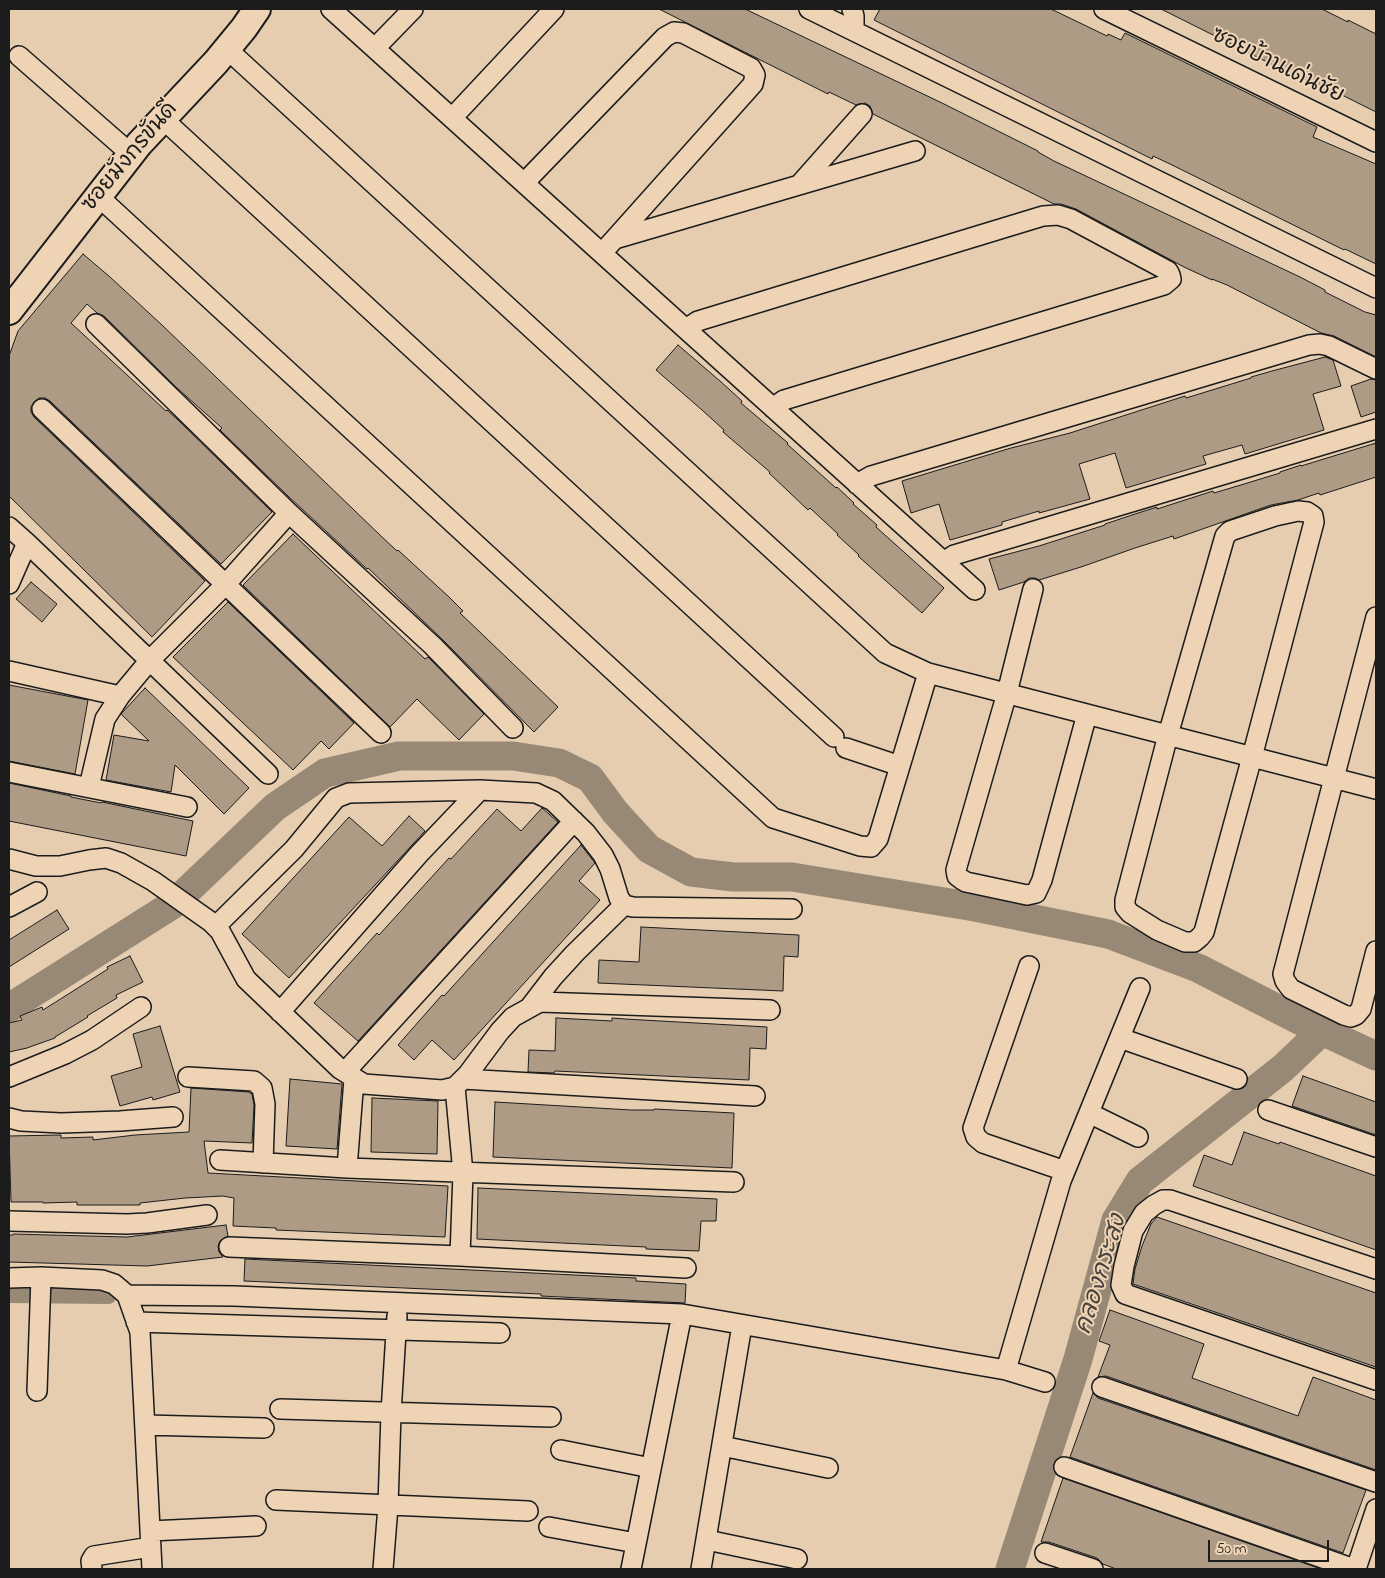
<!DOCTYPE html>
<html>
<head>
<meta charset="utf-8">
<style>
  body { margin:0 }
  #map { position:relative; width:1385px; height:1578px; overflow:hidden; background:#e6cdaf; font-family:"Indie Flower",sans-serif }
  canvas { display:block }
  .frame { position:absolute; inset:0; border:10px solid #1c1c1c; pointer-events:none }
  .scale { position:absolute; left:1208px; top:1540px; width:121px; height:22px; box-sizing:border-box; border:2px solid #1c1c1c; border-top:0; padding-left:6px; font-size:15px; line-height:18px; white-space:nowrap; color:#1c1c1c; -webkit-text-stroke:4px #eed4b5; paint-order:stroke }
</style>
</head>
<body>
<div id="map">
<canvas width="1385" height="1578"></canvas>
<div class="frame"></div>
<div class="scale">50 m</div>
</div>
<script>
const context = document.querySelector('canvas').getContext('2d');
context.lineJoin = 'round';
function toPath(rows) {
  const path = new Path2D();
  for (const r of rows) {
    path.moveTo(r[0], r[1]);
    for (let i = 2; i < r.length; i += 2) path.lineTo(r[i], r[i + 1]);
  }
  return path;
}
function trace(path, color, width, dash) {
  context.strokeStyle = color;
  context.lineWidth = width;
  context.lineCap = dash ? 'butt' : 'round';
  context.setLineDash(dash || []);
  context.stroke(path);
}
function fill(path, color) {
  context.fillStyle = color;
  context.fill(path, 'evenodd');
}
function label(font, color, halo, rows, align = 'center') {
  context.font = font + ' "Indie Flower","Playpen Sans Thai",sans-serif';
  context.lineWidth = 4;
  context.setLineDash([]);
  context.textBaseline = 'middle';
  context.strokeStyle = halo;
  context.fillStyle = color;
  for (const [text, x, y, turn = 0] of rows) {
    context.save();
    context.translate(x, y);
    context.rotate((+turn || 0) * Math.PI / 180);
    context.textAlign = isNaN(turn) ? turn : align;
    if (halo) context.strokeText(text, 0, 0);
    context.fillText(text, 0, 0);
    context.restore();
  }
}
trace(toPath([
  [9,1294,108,1295]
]), '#988976', 18);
trace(toPath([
  [9,1008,172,905,275,807,325,773,399,756,513,756,559,763,590,778,615,812,649,849,691,872,733,877,792,877,975,907,1108,934,1198,968,1305,1023,1376,1056],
  [1010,1569,1078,1359,1116,1220,1140,1181,1283,1068,1322,1031]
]), '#988976', 29);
const building = toPath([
  [659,9,745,9,942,103,1038,151,1038,152,1054,161,1300,277,1325,290,1325,292,1365,312,1376,315,1376,357,1334,336,1321,333,1227,285,1212,279,1212,280,1184,267,1076,209,1061,204,1054,204,873,114,870,106,865,103,856,105,829,92,828,94,659,9],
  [880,9,1051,9,1107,36,1108,34,1121,40,1125,33,1317,127,1313,137,1376,164,1376,264,1345,249,1344,250,1168,163,1153,156,1152,159,874,20,880,9],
  [1161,9,1322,9,1348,22,1348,20,1376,34,1376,112,1336,92,1335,95,1302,78,1301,80,1281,70,1281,69,1161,9],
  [83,254,110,277,162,325,381,536,397,551,398,550,449,597,463,611,460,613,558,707,534,732,444,641,368,568,367,569,288,496,220,430,222,428,177,388,104,316,97,313,87,304,71,323,166,411,167,410,178,420,272,512,221,564,50,401,45,398,39,398,34,402,31,407,31,412,34,417,205,581,152,637,9,496,9,356,18,331,83,254],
  [678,345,720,381,742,401,741,403,788,443,787,444,836,488,837,487,854,503,853,504,877,525,876,527,944,588,922,613,858,556,859,555,837,535,838,534,810,508,808,510,769,473,770,472,723,432,724,430,702,410,656,370,678,345],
  [1325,357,1333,360,1341,386,1313,394,1324,430,1245,454,1242,445,1203,456,1206,464,1126,488,1115,453,1079,464,1090,499,1039,513,1039,511,1002,522,1002,525,950,540,939,504,911,513,902,481,1011,448,1070,433,1185,396,1186,398,1251,378,1251,377,1272,371,1325,357],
  [1371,379,1376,380,1376,412,1361,417,1351,386,1371,379],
  [1376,443,1376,477,1320,495,1319,493,1298,500,1271,505,1194,532,1174,539,1173,536,1135,548,1081,567,1039,580,1035,578,1029,578,1024,582,999,590,989,559,1039,546,1105,525,1105,524,1135,514,1157,507,1157,509,1213,491,1214,493,1244,484,1280,473,1280,472,1301,465,1301,466,1376,443],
  [293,534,425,659,428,657,484,714,459,740,417,699,390,727,243,585,293,534],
  [31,582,57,604,42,622,16,599,31,582],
  [228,602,354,723,329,749,321,741,293,770,173,657,228,602],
  [9,685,88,700,75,774,9,761,9,685],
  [145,688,249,788,224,814,175,765,171,792,106,780,114,735,149,741,121,714,145,688],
  [9,783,71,796,71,797,101,803,102,802,193,821,186,856,9,821,9,783],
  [542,808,558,822,358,1041,314,1003,377,933,379,935,449,858,451,859,497,809,521,831,542,808],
  [409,816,425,831,289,978,242,934,349,817,382,846,409,816],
  [581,845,595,863,579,881,600,900,454,1060,432,1040,414,1060,398,1045,442,995,444,996,581,845],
  [57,910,69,929,9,967,9,940,57,910],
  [641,927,799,935,798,957,784,956,783,991,598,983,599,960,639,962,641,927],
  [130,956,143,982,116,995,117,998,87,1016,88,1017,55,1037,55,1038,27,1048,9,1052,9,1023,22,1020,20,1016,42,1007,43,1010,108,969,107,967,130,956],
  [556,1018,612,1021,612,1018,625,1019,767,1027,766,1049,750,1048,749,1080,555,1071,554,1073,528,1072,529,1050,555,1051,556,1018],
  [160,1026,180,1092,153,1100,152,1097,120,1106,111,1076,142,1067,133,1034,160,1026],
  [1303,1076,1376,1102,1376,1135,1292,1106,1303,1076],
  [290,1079,342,1084,337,1149,286,1146,290,1079],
  [191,1088,249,1092,252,1094,254,1105,252,1143,204,1141,208,1173,448,1186,445,1237,276,1230,276,1228,233,1226,234,1198,223,1196,185,1198,140,1203,140,1205,77,1205,77,1202,43,1203,43,1202,11,1202,9,1136,61,1135,61,1138,93,1137,93,1140,135,1135,189,1132,191,1088],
  [372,1098,438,1101,437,1154,371,1152,372,1098],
  [495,1102,631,1110,654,1110,654,1109,734,1113,732,1168,493,1157,495,1102],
  [1244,1132,1279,1144,1280,1142,1376,1176,1376,1250,1193,1186,1204,1155,1232,1165,1244,1132],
  [478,1188,717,1199,716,1221,701,1221,699,1251,646,1249,646,1247,477,1239,478,1188],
  [1157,1217,1376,1293,1376,1367,1133,1284,1135,1269,1142,1246,1151,1224,1157,1217],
  [226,1225,228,1236,220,1241,218,1246,219,1252,223,1257,147,1266,9,1262,9,1235,13,1235,13,1234,127,1237,226,1225],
  [245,1259,636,1278,636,1281,686,1284,685,1303,541,1296,541,1294,244,1281,245,1259],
  [1110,1310,1204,1344,1192,1378,1298,1416,1313,1377,1376,1400,1376,1470,1106,1376,1098,1377,1110,1345,1099,1341,1110,1310],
  [1093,1393,1098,1398,1366,1490,1343,1553,1070,1457,1093,1393],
  [1063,1478,1321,1569,1116,1569,1103,1564,1097,1558,1049,1542,1041,1542,1063,1478]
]);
fill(building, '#ad9b86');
trace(building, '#1c1c1c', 1);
const street = toPath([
  [331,9,975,590],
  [809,9,1376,288],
  [852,9,854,16,854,31],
  [1104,9,1376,142],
  [375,48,413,9],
  [227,49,885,653,928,673,1376,789],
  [19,56,131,154],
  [452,118,554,9],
  [163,119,834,737],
  [524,183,665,37,674,32,683,33,751,68,755,75,753,84,602,253],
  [800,184,862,114],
  [98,196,773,818,860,846,871,847,878,839,928,673],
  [615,239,915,151],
  [96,324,289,513,433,646,513,728],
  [686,329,698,321,1043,216,1058,215,1071,219,1168,271,1170,275,1171,279,1164,285,784,400,773,408],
  [42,409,381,733],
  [857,484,871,476,1309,345,1320,344,1329,346,1376,369],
  [1298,511,1307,512,1313,516,1314,522,1252,757,1204,932,1200,937,1194,942,1185,942,1157,930,1130,913,1125,907,1125,900,1168,735,1225,536,1230,531,1275,516,1298,511],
  [9,527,27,543,268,774],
  [944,562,954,555,1376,429],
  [9,584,27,543],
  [1033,589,1007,693,956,870,957,876,961,879,966,882,1027,895,1036,893,1042,880,1087,714],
  [1376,617,1283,974,1285,981,1291,989,1344,1015,1351,1017,1356,1015,1361,1009,1376,951],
  [9,671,120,696],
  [846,748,900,766],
  [9,772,187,807],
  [89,787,105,719,120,696,150,660,225,585,289,513],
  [9,859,36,866,60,866,89,860,106,858,121,863,153,881,211,922,220,931,246,979,340,1069,364,1084,442,1090,455,1087,468,1074,500,1031,513,1017,540,1002,770,1010],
  [9,907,37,892],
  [216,926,294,849,336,798,349,793,480,790],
  [1029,966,973,1128,976,1137,983,1143,1065,1171],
  [530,1007,553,977,575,953,624,905],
  [280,1012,419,854,480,790,536,793,553,801,586,833,603,855,610,869,619,898,624,905,633,907,792,909],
  [1120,1038,1237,1079],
  [345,1072,574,821],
  [9,1077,65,1054,92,1040,141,1007],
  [188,1077,254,1081,262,1088,265,1104,263,1163],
  [463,1079,755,1096],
  [455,1087,463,1173,460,1256],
  [1268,1110,1376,1147],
  [1089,1113,1138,1137],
  [9,1118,21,1121,61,1123,120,1121,173,1117],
  [220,1160,347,1168,734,1182],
  [347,1168,354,1079],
  [9,1221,127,1224,147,1223,207,1215],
  [229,1247,460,1256,686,1268],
  [1376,1269,1170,1200,1163,1200,1154,1205,1144,1213,1133,1231,1124,1266,1121,1285,1125,1294,1376,1380],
  [9,1278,41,1277,102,1280,114,1284,127,1295,140,1332,152,1569],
  [127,1295,234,1296,682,1314,1006,1370,1045,1382],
  [136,1322,500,1333],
  [1006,1370,1061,1181,1140,988],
  [1102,1387,1376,1482],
  [37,1391,41,1277],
  [280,1409,551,1417],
  [145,1425,264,1428],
  [722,1446,828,1468],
  [561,1450,651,1468],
  [1064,1467,1354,1569],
  [276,1500,528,1511],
  [549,1527,636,1543],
  [150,1531,256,1526],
  [707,1540,797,1559],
  [1045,1553,1093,1569],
  [92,1569,91,1561,94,1556,151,1547],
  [383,1569,388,1506,391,1413,397,1316],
  [631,1569,682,1314],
  [701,1569,742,1325],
  [1356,1569,1376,1509]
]);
const secondary = toPath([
  [9,311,139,144,216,62,244,28,257,9]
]);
trace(street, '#1c1c1c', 22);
trace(secondary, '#1c1c1c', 30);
trace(street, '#eed4b5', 19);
trace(secondary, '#eed4b5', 26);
label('22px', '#1c1c1c', '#eed4b5', [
  ["ซอยบ้านเด่นชัย",1277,67,26],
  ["ซอยมังกรขันดี",131,158,-50]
]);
label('italic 24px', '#47423c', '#eed4b5', [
  ["คลองกระสง",1103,1275,-73]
]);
</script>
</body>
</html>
